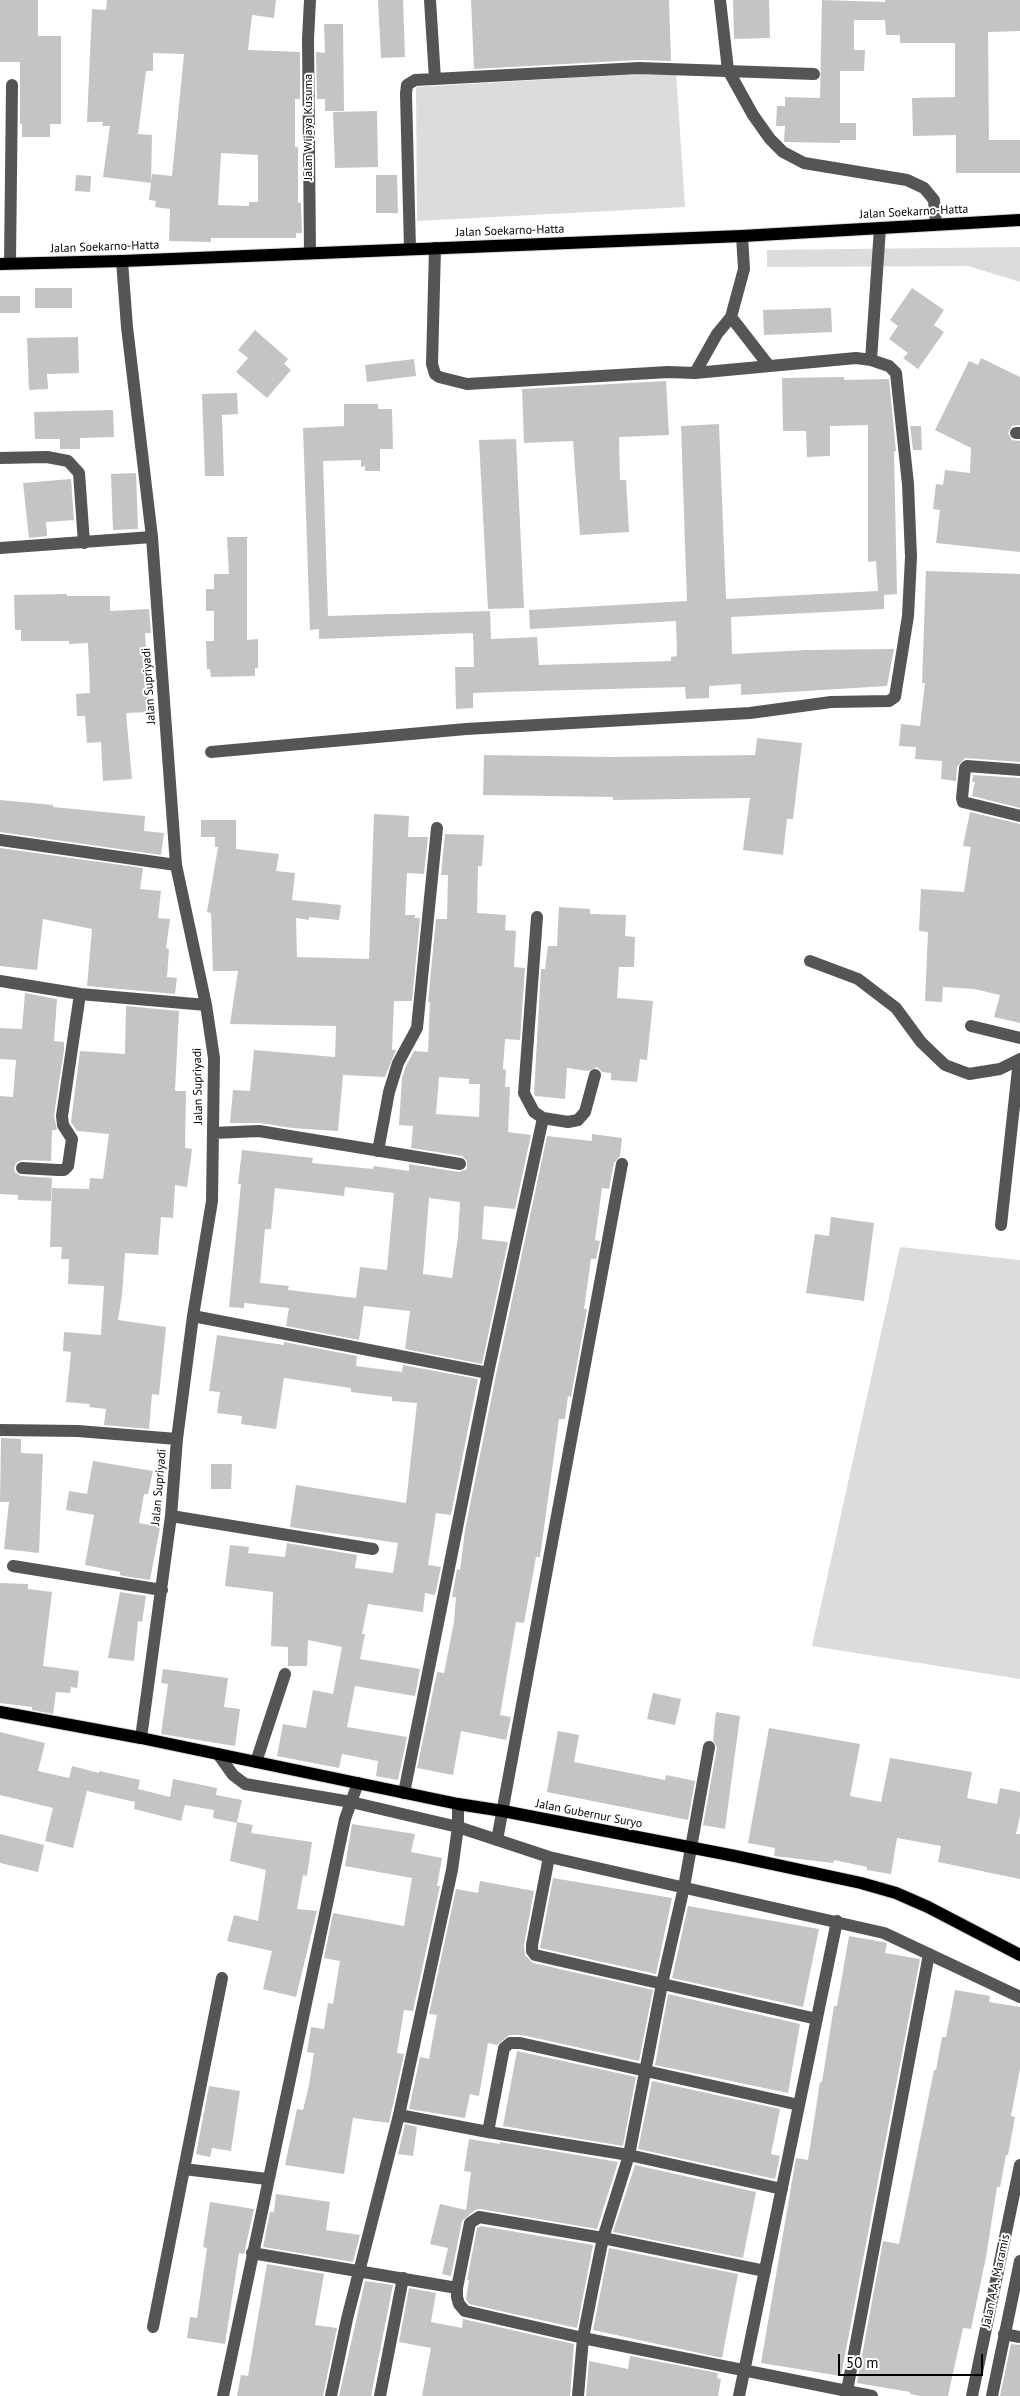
<!DOCTYPE html>
<html>
<head>
<meta charset="utf-8">
<style>
  body { margin:0 }
  #map { position:relative; width:1020px; height:2396px; overflow:hidden; background:#fff; font-family:"PT Sans",sans-serif }
  canvas { display:block }
  .scale { position:absolute; left:838px; top:2354px; width:145px; height:22px; box-sizing:border-box; border:2px solid #000; border-top:0; padding-left:6px; font-size:15px; line-height:18px; white-space:nowrap; color:#000; -webkit-text-stroke:4px #fff; paint-order:stroke }
</style>
</head>
<body>
<div id="map">
<canvas width="1020" height="2396"></canvas>
<div class="scale">50 m</div>
</div>
<script>
const context = document.querySelector('canvas').getContext('2d');
context.lineJoin = 'round';
function fill(path, color) {
  context.fillStyle = color;
  context.fill(path, 'evenodd');
}
function toPath(rows) {
  const path = new Path2D();
  for (const r of rows) {
    path.moveTo(r[0], r[1]);
    for (let i = 2; i < r.length; i += 2) path.lineTo(r[i], r[i + 1]);
  }
  return path;
}
function trace(path, color, width, dash) {
  context.strokeStyle = color;
  context.lineWidth = width;
  context.lineCap = dash ? 'butt' : 'round';
  context.setLineDash(dash || []);
  context.stroke(path);
}
function label(font, color, halo, rows, align = 'center') {
  context.font = font + ' "PT Sans",sans-serif';
  context.lineWidth = 4;
  context.setLineDash([]);
  context.textBaseline = 'middle';
  context.strokeStyle = halo;
  context.fillStyle = color;
  for (const [text, x, y, turn = 0] of rows) {
    context.save();
    context.translate(x, y);
    context.rotate((+turn || 0) * Math.PI / 180);
    context.textAlign = isNaN(turn) ? turn : align;
    if (halo) context.strokeText(text, 0, 0);
    context.fillText(text, 0, 0);
    context.restore();
  }
}
fill(toPath([
  [676,72,685,207,417,221,416,87],
  [1020,247,1020,282,968,266,767,267,767,250],
  [900,1247,1020,1260,1020,1679,812,1646]
]), '#dcdcdc');
fill(toPath([
  [0,0,38,0,38,36,61,36,61,124,50,124,50,137,22,137,22,124,20,124,20,62,0,62],
  [107,0,276,0,274,18,252,15,248,50,300,52,300,99,295,99,295,147,298,147,298,203,301,203,302,233,296,233,296,238,211,238,211,242,169,241,170,209,155,207,156,201,149,200,152,174,172,176,184,54,153,53,153,71,146,71,138,134,152,135,151,183,103,177,110,126,102,126,103,122,87,122,92,9,106,10],
  [221,153,258,155,258,202,249,202,249,206,218,205],
  [378,0,403,0,405,57,381,58],
  [471,0,669,0,671,61,639,60,474,69],
  [733,0,769,0,770,38,734,39],
  [822,0,885,2,885,0,1020,0,1020,31,988,32,989,140,1020,140,1020,173,956,173,956,135,913,136,912,98,955,97,955,43,900,43,900,35,886,35,885,20,854,20,854,50,865,50,864,71,840,71,840,123,856,123,856,140,840,140,840,143,784,142,785,126,776,126,777,106,785,106,785,97,820,98],
  [324,24,343,24,344,111,325,111,325,99,317,99,316,52,325,53],
  [377,111,378,167,335,168,333,112],
  [76,175,91,176,90,192,75,191],
  [376,175,397,175,398,213,376,213],
  [35,288,72,288,72,308,35,308],
  [912,288,944,310,934,325,944,332,918,369,903,358,908,353,889,339,898,326,890,320],
  [0,296,20,296,20,313,0,313],
  [831,308,832,332,764,335,763,310],
  [255,330,288,359,284,364,291,370,267,398,236,372,248,358,238,350],
  [78,337,79,373,47,374,48,389,29,390,27,338],
  [981,358,1020,377,1020,425,1012,426,1008,433,1012,440,1020,441,1020,552,936,543,940,510,933,509,936,484,943,485,945,470,970,473,971,448,935,430,969,361,978,365],
  [414,359,416,376,367,382,365,365],
  [844,377,844,380,889,379,896,451,894,451,897,594,884,595,884,609,731,617,732,654,807,650,894,649,887,686,741,695,741,684,709,686,709,698,686,699,685,687,496,692,473,693,473,708,456,709,455,667,474,667,473,633,319,639,319,629,310,630,303,428,344,426,344,404,378,404,378,409,392,409,393,449,380,449,380,471,365,471,365,466,361,467,361,460,323,461,328,616,490,611,491,639,537,637,539,665,671,661,671,657,677,656,676,621,530,629,529,610,687,601,681,426,719,424,726,599,878,591,876,561,868,562,868,425,830,426,830,456,807,457,806,431,783,431,782,378],
  [666,381,669,435,619,437,620,480,626,480,629,532,580,535,573,441,524,443,522,389],
  [237,393,238,414,222,415,224,476,205,476,202,394],
  [113,410,114,437,80,438,80,449,60,449,60,439,35,439,34,412],
  [910,426,921,426,922,450,913,450],
  [516,439,524,608,488,609,479,440],
  [136,473,138,529,113,530,111,474],
  [71,479,74,520,46,522,47,536,29,538,23,483],
  [227,537,247,537,247,640,258,639,258,668,255,668,255,676,211,677,210,669,207,669,206,641,214,641,214,611,206,611,206,589,214,589,214,574,229,574],
  [926,571,1020,574,1020,762,965,758,957,767,956,781,941,779,942,761,915,759,916,747,899,746,901,724,920,726,925,683,922,683],
  [67,594,67,596,110,596,110,611,149,609,151,633,145,633,149,712,126,713,132,779,103,781,101,742,87,743,85,716,77,716,76,694,90,693,88,643,69,644,69,641,21,641,21,630,15,630,14,595],
  [757,738,802,743,793,819,787,819,783,855,743,850,750,798,613,800,613,797,483,795,484,755,610,757,755,755],
  [973,775,1020,778,1020,808,972,796,975,782,972,782],
  [0,800,53,805,53,807,145,816,144,831,164,833,161,855,0,832],
  [970,812,1020,824,1020,1023,994,1017,1000,995,974,989,943,987,942,1002,925,1001,928,932,919,931,921,889,964,892,971,847,963,846],
  [374,814,409,816,408,837,428,837,424,874,407,873,405,915,415,915,415,918,420,918,412,1001,394,1001,392,1050,396,1050,385,1077,343,1075,338,1131,292,1128,260,1123,230,1123,233,1090,250,1091,254,1050,335,1057,336,1026,230,1024,238,971,213,971,211,913,207,912,218,847,215,847,215,837,201,837,201,820,236,820,236,849,279,854,276,871,295,873,292,900,341,905,339,920,309,917,309,920,296,918,297,957,369,959],
  [445,834,484,835,482,866,478,866,477,913,506,915,505,930,516,931,514,967,525,968,520,1040,505,1039,503,1069,506,1070,505,1087,510,1087,508,1132,531,1135,515,1209,484,1206,482,1239,508,1242,482,1364,405,1349,410,1311,364,1306,359,1340,286,1326,289,1308,244,1303,244,1308,229,1307,241,1184,238,1184,242,1150,313,1158,312,1163,373,1169,374,1166,409,1171,409,1164,459,1172,467,1169,467,1161,462,1156,411,1148,413,1126,399,1125,402,1078,406,1066,414,1051,428,1052,430,1002,428,1002,436,919,447,919,448,875,441,875],
  [439,1077,469,1079,469,1084,480,1084,479,1117,436,1114],
  [345,1187,394,1193,387,1270,360,1267,356,1298,288,1290,289,1286,260,1283,265,1229,271,1229,275,1188,344,1196],
  [429,1198,460,1202,458,1237,452,1278,423,1274],
  [0,848,143,868,140,889,161,891,158,918,170,919,166,948,169,949,167,977,177,978,175,994,87,986,92,929,43,919,37,970,0,966],
  [559,907,590,909,590,914,626,915,625,936,635,937,634,967,619,967,617,998,653,1001,647,1060,640,1059,637,1082,611,1080,611,1073,602,1072,597,1067,588,1071,567,1068,565,1099,535,1096,534,1094,541,969,545,969,548,946,557,946],
  [25,993,57,999,54,1041,64,1042,64,1050,54,1115,57,1130,52,1130,51,1161,22,1160,16,1163,14,1168,15,1172,21,1176,52,1178,51,1201,18,1200,18,1195,0,1194,0,1096,13,1097,16,1060,0,1059,0,1028,22,1029],
  [126,1006,179,1011,175,1091,186,1091,185,1148,192,1149,187,1187,175,1185,173,1218,161,1217,158,1255,125,1253,122,1295,118,1320,166,1327,159,1395,152,1394,149,1429,104,1425,106,1409,89,1407,90,1404,66,1402,71,1352,63,1351,64,1332,101,1335,104,1286,68,1284,69,1259,61,1259,62,1247,50,1247,52,1188,89,1189,90,1178,103,1179,109,1134,77,1131,71,1122,80,1051,125,1054],
  [592,1134,622,1138,620,1156,614,1163,609,1189,602,1188,595,1240,600,1241,596,1259,591,1259,584,1309,587,1309,571,1397,568,1396,565,1419,559,1419,540,1557,536,1557,524,1623,516,1622,500,1715,511,1717,506,1740,461,1731,453,1775,417,1768,437,1672,444,1673,454,1622,456,1597,452,1597,457,1569,460,1570,465,1530,496,1375,547,1136,592,1141],
  [831,1217,874,1223,864,1301,806,1293,815,1234,829,1236],
  [217,1335,284,1345,284,1342,357,1356,356,1366,402,1372,403,1365,478,1379,451,1515,436,1513,428,1565,441,1567,435,1595,425,1593,423,1612,368,1604,362,1634,365,1634,360,1659,420,1669,415,1696,355,1686,347,1727,407,1737,398,1780,376,1776,378,1761,342,1754,339,1768,277,1756,283,1724,306,1728,313,1690,333,1694,342,1647,308,1640,307,1666,288,1666,288,1647,271,1646,273,1592,225,1586,230,1545,249,1547,248,1553,285,1557,287,1543,357,1555,355,1568,393,1573,398,1543,290,1527,296,1485,406,1503,417,1403,392,1401,392,1397,351,1392,351,1388,284,1378,276,1429,241,1424,242,1416,217,1413,220,1392,209,1391],
  [1,1438,21,1439,21,1453,43,1454,39,1553,4,1549,9,1502,0,1502],
  [93,1461,153,1471,148,1494,144,1494,139,1523,160,1527,150,1580,123,1576,120,1575,120,1572,85,1565,94,1515,66,1510,69,1491,87,1494],
  [211,1464,232,1464,231,1489,211,1489],
  [0,1583,28,1584,28,1589,52,1592,43,1666,79,1671,77,1688,71,1687,70,1693,56,1692,53,1714,32,1710,32,1707,0,1703],
  [120,1592,146,1596,142,1622,138,1621,134,1661,108,1658],
  [163,1669,228,1678,224,1707,240,1709,235,1746,161,1734,168,1684,161,1683],
  [653,1693,681,1699,675,1725,647,1719],
  [716,1712,740,1716,725,1829,703,1825,717,1748,713,1740],
  [769,1728,860,1744,850,1796,881,1802,890,1758,972,1772,967,1798,997,1804,1000,1788,1020,1792,1020,1816,1016,1834,1020,1834,1020,1879,938,1862,941,1846,897,1838,891,1874,867,1870,867,1867,834,1860,833,1863,774,1856,775,1848,748,1843],
  [558,1731,579,1735,574,1762,665,1780,666,1775,695,1781,688,1820,547,1792],
  [0,1732,45,1743,38,1771,69,1778,72,1766,99,1773,99,1771,140,1780,138,1789,170,1797,173,1779,217,1788,216,1795,242,1800,237,1822,253,1825,251,1833,312,1842,307,1876,303,1875,297,1909,317,1911,296,1997,263,1989,272,1951,227,1941,234,1915,258,1921,266,1870,230,1861,237,1823,213,1818,214,1810,185,1805,181,1821,134,1809,135,1802,87,1791,73,1848,45,1841,53,1808,0,1795],
  [352,1824,415,1834,411,1852,442,1858,437,1886,440,1886,413,2011,404,2010,397,2053,404,2054,389,2123,353,2118,344,2174,285,2165,297,2109,303,2110,309,2085,314,2053,307,2052,311,2027,324,2029,328,2003,333,2004,340,1961,324,1958,333,1913,404,1926,412,1878,345,1866],
  [0,1834,44,1845,38,1872,0,1863],
  [553,1878,672,1898,656,1974,540,1948],
  [480,1881,534,1891,524,1945,525,1955,533,1963,653,1990,639,2061,522,2035,509,2035,497,2045,488,2043,479,2096,470,2094,465,2118,409,2109,420,2057,429,2059,437,2015,429,2014,456,1889,478,1893],
  [688,1906,819,1929,803,2007,672,1978],
  [849,1936,883,1942,887,1943,885,1953,920,1959,841,2376,761,2363,796,2158,808,2160,820,2082,822,2082,834,2006,837,2006],
  [955,1990,990,1996,989,2002,1020,2007,1020,2069,1011,2116,1015,2117,1008,2155,1006,2155,1000,2187,997,2187,986,2257,971,2329,963,2328,948,2396,920,2396,910,2394,910,2392,857,2383,883,2241,899,2244,934,2070,936,2070,942,2037,946,2037],
  [668,1994,800,2024,788,2093,655,2065],
  [517,2051,636,2077,623,2146,503,2126],
  [652,2081,780,2109,771,2154,780,2156,775,2179,638,2149],
  [209,2086,240,2091,231,2151,212,2148,210,2157,196,2154],
  [405,2124,417,2127,413,2156,398,2154],
  [469,2139,500,2144,500,2142,618,2162,597,2229,480,2209,475,2210,462,2221,451,2276,442,2274,448,2248,430,2244,440,2204,466,2210,471,2172,464,2171],
  [635,2165,756,2192,743,2258,613,2232],
  [276,2194,330,2202,326,2230,360,2235,353,2262,263,2247,270,2212,274,2212],
  [210,2202,254,2209,244,2254,239,2253,225,2344,187,2338,190,2317,197,2318,207,2248,203,2247],
  [481,2226,593,2245,577,2328,469,2304,466,2299,469,2280,467,2280,477,2228],
  [609,2248,738,2274,722,2358,593,2330],
  [267,2264,324,2274,315,2325,337,2328,323,2396,237,2396,241,2375,248,2376],
  [365,2281,393,2285,371,2396,339,2396],
  [409,2288,436,2293,431,2322,462,2328,463,2319,574,2344,570,2396,422,2396,431,2348,399,2342],
  [1011,2344,1020,2345,1020,2396,1000,2396],
  [630,2356,718,2373,717,2378,721,2379,718,2396,586,2396,589,2361,628,2369]
]), '#c4c4c4');
const major = toPath([
  [0,264,122,261,742,236,1020,220],
  [0,1712,141,1738,458,1804,503,1811,735,1856,861,1883,896,1893,928,1907,1020,1955]
]);
trace(major, '#dbdbdb', 14);
trace(toPath([
  [430,0,435,79],
  [720,0,728,70,753,115,770,139,783,152,804,163,907,180,924,188,934,200,936,224],
  [435,248,432,364,435,374,439,377,467,384,668,372,695,373,717,334,731,317,744,269,742,236],
  [410,249,406,94,407,85,415,80,639,68,814,74],
  [310,253,308,39,310,0],
  [122,261,127,327,152,537,176,865,206,1005,214,1058,212,1201,193,1316,177,1439,171,1516,141,1738],
  [10,263,12,85],
  [731,317,769,366],
  [871,360,880,228],
  [1016,433,1020,433],
  [0,458,47,457,68,461,79,473,84,543],
  [0,548,152,537],
  [211,752,466,729,750,713,831,702,889,701,895,697,908,616,911,557,908,484,896,373,889,366,871,360,856,358,695,373],
  [1020,770,967,766,965,768,962,798,963,802,1020,816],
  [0,840,176,865],
  [537,917,524,1093,534,1112,543,1118],
  [810,961,858,979,896,1008,921,1042,945,1065,969,1074,1000,1069,1020,1059],
  [0,981,80,994,206,1005],
  [971,1026,1020,1038],
  [213,1133,259,1131,460,1164],
  [378,1151,389,1092,398,1063,417,1028,437,828],
  [22,1168,58,1170,64,1170,68,1166,72,1139,63,1125,62,1116,80,994],
  [1001,1225,1019,1060],
  [193,1316,488,1373],
  [0,1430,78,1431,177,1439],
  [171,1516,373,1549],
  [13,1566,162,1590],
  [218,1754,233,1775,245,1784,351,1802,458,1827,549,1857],
  [256,1762,285,1674],
  [404,1793,488,1373,543,1118,568,1122,578,1120,585,1112,595,1075],
  [497,1840,622,1164],
  [222,1978,184,2169,267,2179],
  [817,2019,535,1955,532,1951,532,1945,549,1857,884,1933,1020,1997],
  [399,2115,488,2132],
  [782,2189,629,2155,488,2132,504,2048,510,2043,520,2043,799,2105],
  [252,2253,457,2288],
  [765,2271,603,2238,479,2217,470,2223,457,2288,457,2297,459,2304,465,2311,583,2338,872,2396],
  [153,2327,184,2169],
  [1004,2334,1020,2337],
  [223,2396,345,1819,358,1783],
  [331,2396,347,2319,399,2115,452,1870,458,1827,458,1804],
  [380,2396,403,2278],
  [578,2396,583,2338,593,2287,603,2238,629,2155,662,1984,684,1887,709,1747],
  [739,2396,837,1921],
  [846,2396,929,1954],
  [972,2396,1020,2165],
  [992,2396,1020,2261]
]), '#555', 12);
trace(major, '#000', 12);
label('12px', '#000', '#fff', [
  ["Jalan Wijaya Kusuma",309,127,-90],
  ["Jalan Soekarno-Hatta",914,212,-3],
  ["Jalan Soekarno-Hatta",510,231,-2],
  ["Jalan Soekarno-Hatta",105,247,-2],
  ["Jalan Supriyadi",149,686,-94],
  ["Jalan Supriyadi",198,1086,-91],
  ["Jalan Supriyadi",159,1487,-85],
  ["Jalan Gubernur Suryo",589,1814,11],
  ["Jalan A.A. Maramis",996,2281,-78]
]);
</script>
</body>
</html>
